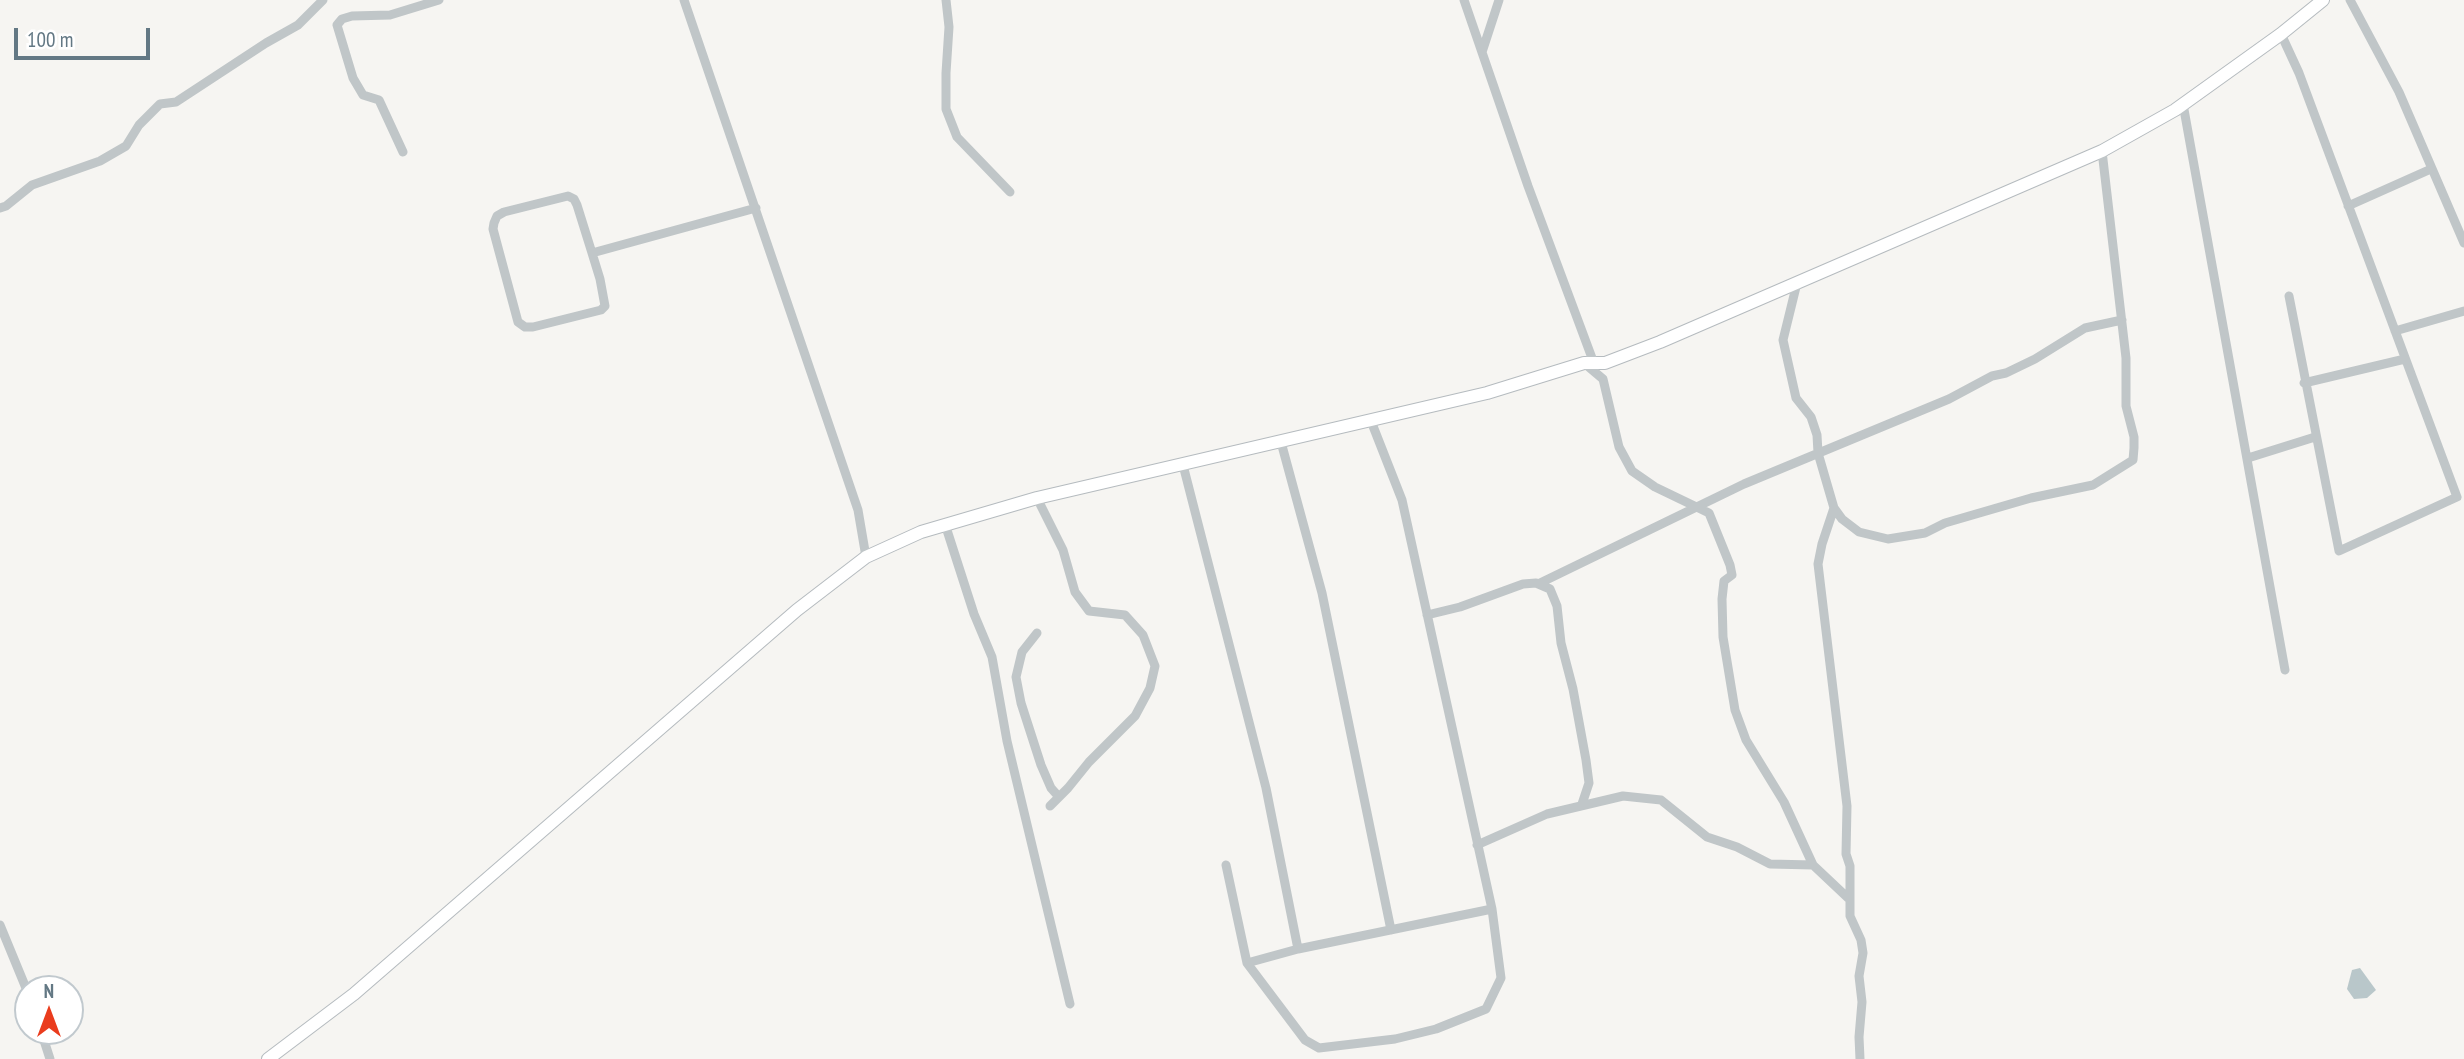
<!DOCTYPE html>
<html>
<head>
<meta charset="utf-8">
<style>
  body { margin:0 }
  #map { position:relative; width:2464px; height:1059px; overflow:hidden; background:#f6f5f2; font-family:"PT Sans Narrow",sans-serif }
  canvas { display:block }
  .north { position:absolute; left:14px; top:975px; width:70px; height:70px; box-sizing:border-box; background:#fff; border:2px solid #c1c9ce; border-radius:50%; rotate:0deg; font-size:19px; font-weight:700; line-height:28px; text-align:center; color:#637884 }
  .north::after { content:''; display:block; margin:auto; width:24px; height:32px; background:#ea3c1d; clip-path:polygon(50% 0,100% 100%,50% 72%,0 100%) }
  .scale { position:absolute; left:14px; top:28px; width:136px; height:32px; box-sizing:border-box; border:4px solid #637884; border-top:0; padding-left:9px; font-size:21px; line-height:24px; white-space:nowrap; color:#637884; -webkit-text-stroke:5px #fff; paint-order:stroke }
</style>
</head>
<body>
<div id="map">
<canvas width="2464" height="1059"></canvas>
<div class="north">N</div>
<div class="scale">100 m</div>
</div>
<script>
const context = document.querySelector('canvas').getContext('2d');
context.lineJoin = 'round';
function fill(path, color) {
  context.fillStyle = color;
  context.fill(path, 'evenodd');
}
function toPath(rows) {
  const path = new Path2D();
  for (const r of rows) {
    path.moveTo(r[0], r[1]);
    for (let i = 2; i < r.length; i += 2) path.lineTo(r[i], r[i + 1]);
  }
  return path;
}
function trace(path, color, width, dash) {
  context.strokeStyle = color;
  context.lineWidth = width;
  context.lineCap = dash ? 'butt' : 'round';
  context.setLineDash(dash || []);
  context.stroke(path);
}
fill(toPath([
  [2360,968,2376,990,2367,998,2354,999,2347,989,2352,970]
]), '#b9c7ca');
const secondary = toPath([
  [268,1059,354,994,797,610,866,557,921,532,1037,498,1487,393,1584,363,1605,363,1660,342,2102,151,2175,110,2281,34,2323,0]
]);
trace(secondary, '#b5bbbf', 14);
trace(toPath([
  [684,0,858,510,866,557],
  [946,0,949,27,946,73,946,109,957,137,1010,192],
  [1464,0,1528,186,1592,358,1584,363,1603,379,1619,447,1632,471,1655,487,1709,513,1730,565,1732,575,1724,581,1722,599,1723,637,1735,710,1746,740,1784,802,1813,865,1848,898],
  [2350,0,2399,92,2464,243],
  [2281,34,2299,73,2457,497,2339,551,2289,296],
  [1482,52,1499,0],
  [2183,104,2285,670],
  [403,152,379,100,363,95,353,78,337,25,342,19,352,16,390,15,439,0],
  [2348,206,2431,169],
  [0,208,6,206,32,185,100,161,126,146,139,125,160,104,176,102,266,43,298,25,323,0],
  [592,253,577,205,574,199,568,196,504,212,497,216,494,223,493,229,518,322,525,327,533,327,601,310,605,306,600,279,592,253,756,208],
  [1797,283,1783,340,1796,398,1811,417,1817,435,1818,453,1834,508,1842,519,1859,532,1888,539,1925,533,1945,523,2031,498,2093,485,2133,460,2134,448,2134,437,2126,406,2126,358,2102,151],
  [2395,331,2464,311],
  [2304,383,2405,359],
  [1281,442,1322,593,1391,930],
  [2248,458,2315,437],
  [1183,465,1266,788,1298,949,1247,963],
  [1037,498,1063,550,1075,592,1089,611,1125,615,1143,635,1155,666,1150,688,1135,716,1089,762,1068,788,1050,806],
  [1834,508,1822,544,1818,564,1847,806,1846,854,1850,866,1850,916,1861,940,1863,953,1859,976,1862,1002,1859,1037,1860,1059],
  [945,524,974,614,992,657,1007,741,1070,1004],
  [1538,584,1744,484,1949,399,1992,376,2006,373,2035,359,2085,328,2122,320],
  [1427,615,1460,607,1523,584,1536,583,1550,589,1557,606,1561,643,1573,689,1586,760,1589,783,1582,804],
  [1037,633,1022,652,1016,677,1021,703,1041,765,1051,788,1059,797],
  [1477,845,1547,814,1623,796,1661,800,1707,837,1737,847,1770,864,1813,865],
  [1226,865,1247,963,1305,1040,1319,1048,1395,1039,1436,1029,1486,1009,1501,978,1492,909,1402,500,1371,421],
  [0,925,28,993],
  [1298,949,1492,909],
  [41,1031,50,1059]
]), '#c0c6c8', 9);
trace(secondary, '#fff', 12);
</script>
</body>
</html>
